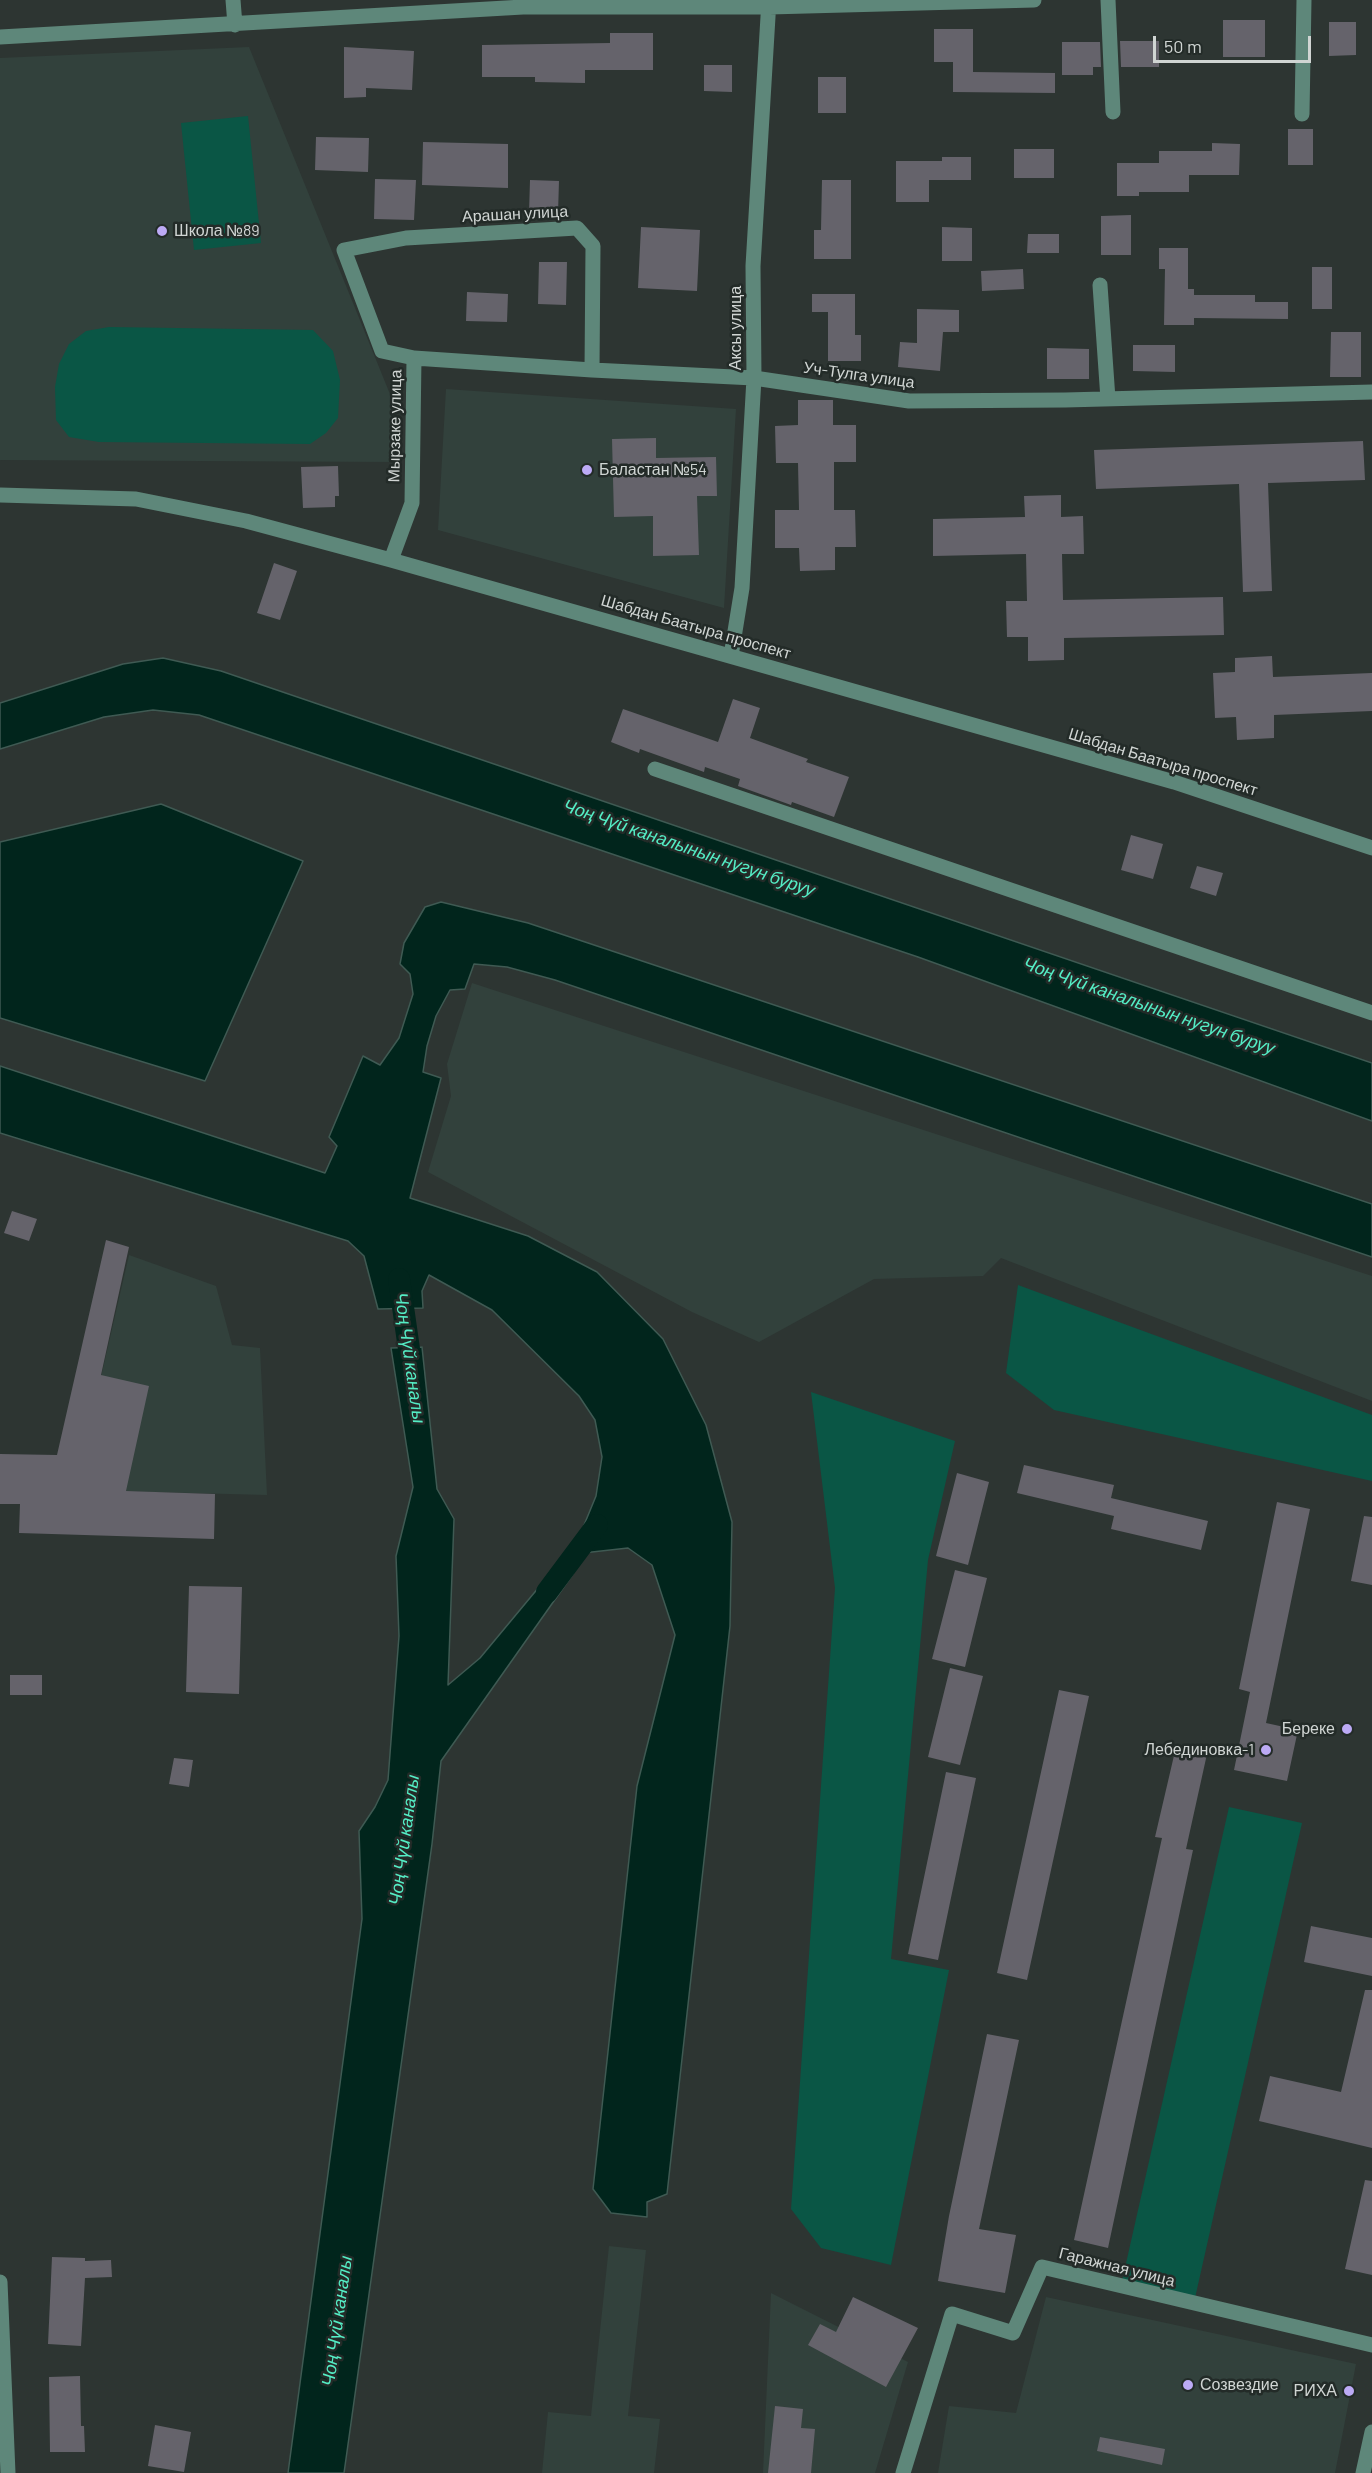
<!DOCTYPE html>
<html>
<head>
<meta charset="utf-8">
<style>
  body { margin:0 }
  #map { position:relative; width:1372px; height:2473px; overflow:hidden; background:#2d3532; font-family:Barlow,sans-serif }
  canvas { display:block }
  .scale { position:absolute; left:1153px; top:36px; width:158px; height:27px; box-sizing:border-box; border:3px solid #d0d5d3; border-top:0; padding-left:8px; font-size:18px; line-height:21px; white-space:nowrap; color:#d0d5d3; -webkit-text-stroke:4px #232b28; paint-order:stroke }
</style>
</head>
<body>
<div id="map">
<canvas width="1372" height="2473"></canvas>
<div class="scale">50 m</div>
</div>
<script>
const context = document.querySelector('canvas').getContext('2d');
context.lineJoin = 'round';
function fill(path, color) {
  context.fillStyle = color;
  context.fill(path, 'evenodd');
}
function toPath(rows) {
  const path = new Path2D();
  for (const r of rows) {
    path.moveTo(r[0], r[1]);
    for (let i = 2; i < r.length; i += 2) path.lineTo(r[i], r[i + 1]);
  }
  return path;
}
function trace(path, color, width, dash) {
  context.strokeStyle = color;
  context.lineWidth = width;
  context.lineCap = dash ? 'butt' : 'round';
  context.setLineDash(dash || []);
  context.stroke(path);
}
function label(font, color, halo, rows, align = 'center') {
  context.font = font + ' Barlow,sans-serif';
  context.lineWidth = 5;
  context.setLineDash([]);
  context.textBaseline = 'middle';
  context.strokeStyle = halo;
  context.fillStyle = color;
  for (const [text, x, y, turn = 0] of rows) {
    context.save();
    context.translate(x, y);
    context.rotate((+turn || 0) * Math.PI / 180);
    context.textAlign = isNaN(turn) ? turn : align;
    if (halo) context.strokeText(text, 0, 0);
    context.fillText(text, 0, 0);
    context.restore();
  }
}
fill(toPath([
  [249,47,394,404,394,462,0,460,0,58],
  [446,389,736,409,724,608,438,530],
  [472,983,1372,1276,1372,1401,1001,1258,983,1276,874,1279,759,1342,692,1312,428,1172,451,1096,447,1064],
  [129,1255,216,1286,232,1345,260,1348,267,1495,75,1490],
  [609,2246,646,2250,628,2416,660,2419,654,2473,542,2473,548,2412,591,2416],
  [771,2293,908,2362,875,2473,763,2473],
  [1046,2297,1356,2364,1335,2473,938,2473,949,2406,1016,2413]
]), '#32413c');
fill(toPath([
  [248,116,261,243,194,250,181,123],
  [109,327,313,330,333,351,340,380,338,418,326,433,310,444,99,442,69,437,56,420,55,387,59,364,69,344,86,331],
  [1018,1285,1372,1415,1372,1481,1054,1410,1006,1373],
  [811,1392,955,1441,928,1560,891,1959,949,1970,891,2265,821,2248,791,2209,835,1588],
  [1229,1807,1302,1823,1195,2298,1122,2281]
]), '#0a5645');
const water = toPath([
  [163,658,221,671,1372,1063,1372,1121,918,957,199,715,153,710,104,717,0,749,0,703,123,664,163,658],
  [161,804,303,861,205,1081,0,1018,0,842,161,804],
  [441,902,528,923,1372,1204,1372,1257,555,980,507,967,474,964,465,989,450,990,436,1016,427,1046,423,1072,441,1078,410,1198,528,1236,597,1272,663,1339,706,1425,732,1522,730,1626,667,2194,647,2202,647,2217,611,2213,593,2189,637,1786,675,1635,652,1565,628,1548,583,1553,575,1547,596,1496,602,1457,595,1420,579,1396,492,1310,429,1275,422,1291,423,1308,378,1309,364,1256,348,1241,0,1133,0,1066,325,1173,337,1146,329,1137,363,1056,380,1065,399,1038,413,994,410,974,400,964,404,943,425,907,441,902],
  [422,1347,437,1489,454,1519,448,1685,480,1658,559,1563,573,1574,441,1761,432,1844,344,2473,288,2473,362,1919,359,1831,375,1807,388,1780,399,1636,396,1556,413,1487,391,1348,422,1347]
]);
fill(water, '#01251c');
trace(water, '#3f5a53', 1.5);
trace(toPath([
  [399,1279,413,1377],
  [547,1592,597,1525]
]), '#01251c', 22);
fill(toPath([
  [1223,20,1265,20,1265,57,1223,57],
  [1329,22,1356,22,1356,55,1329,56],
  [934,29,973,29,973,72,1055,73,1055,93,953,92,953,62,934,62],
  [610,33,653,33,653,70,585,70,585,83,535,82,535,77,482,77,482,45,610,43],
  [1159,41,1159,67,1121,67,1120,41],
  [1062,42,1100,42,1101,67,1093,67,1093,75,1062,75],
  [344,47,414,51,412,90,366,88,366,97,344,98],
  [704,65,732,65,732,92,704,91],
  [818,77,846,77,846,113,818,113],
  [1288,129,1313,129,1313,165,1288,165],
  [316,137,369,138,368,172,315,170],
  [423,142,508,144,508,188,422,185],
  [1212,143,1240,144,1239,175,1189,175,1189,192,1139,192,1139,196,1117,196,1117,163,1159,163,1159,151,1212,151],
  [1014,149,1054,149,1054,178,1014,178],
  [942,157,971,157,971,180,929,180,929,202,896,202,896,161,942,161],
  [375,179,416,180,414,220,374,219],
  [530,180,559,181,558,214,529,213],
  [822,180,851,180,851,259,814,259,814,230,821,230],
  [1131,215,1131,255,1101,255,1101,216],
  [641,227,700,230,697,291,638,288],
  [942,227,972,228,972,261,942,261],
  [1028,234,1059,234,1059,253,1027,253],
  [1159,248,1188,248,1188,289,1194,289,1194,295,1255,295,1255,302,1288,302,1288,319,1194,318,1194,325,1164,325,1165,269,1159,269],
  [539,262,567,262,566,305,538,304],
  [1312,267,1332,267,1332,309,1312,309],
  [1023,269,1024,289,982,291,981,271],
  [467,292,508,294,507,322,466,321],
  [812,294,855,294,855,335,861,335,861,361,828,361,828,312,812,312],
  [917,309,959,310,959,332,943,332,940,371,898,367,900,342,917,343],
  [1331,332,1361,332,1361,377,1330,377],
  [1133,345,1175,345,1175,372,1133,371],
  [1047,348,1089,349,1089,379,1047,379],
  [798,400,833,400,833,425,856,425,856,462,834,462,834,510,855,510,856,547,835,547,835,570,800,571,799,548,775,548,775,510,799,510,798,463,776,463,775,426,798,425],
  [656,438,656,458,716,457,717,496,697,496,699,555,653,556,653,516,614,517,612,439],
  [1363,441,1365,480,1268,483,1272,591,1243,592,1239,484,1096,489,1094,450],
  [338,466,339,496,335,496,335,507,303,508,301,467],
  [1061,495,1061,517,1083,516,1084,554,1062,554,1063,600,1223,597,1224,635,1064,638,1064,660,1028,661,1028,637,1007,637,1006,601,1027,601,1026,554,933,556,933,519,1025,517,1024,496],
  [274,563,297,571,280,620,257,613],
  [1272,656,1273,677,1372,673,1372,711,1274,715,1274,738,1237,740,1236,717,1215,718,1213,673,1235,672,1235,658],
  [733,699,760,708,750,738,808,759,806,762,849,777,834,817,792,802,791,805,738,786,740,779,705,767,704,772,640,749,639,753,611,742,623,709,718,742],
  [1131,835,1163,844,1153,879,1121,870],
  [1197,866,1223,873,1216,896,1190,888],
  [12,1211,37,1219,29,1241,4,1233],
  [106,1240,129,1247,101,1375,149,1386,126,1491,215,1494,214,1539,19,1533,20,1504,0,1504,0,1454,57,1455],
  [1024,1465,1114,1485,1111,1498,1208,1521,1201,1550,1111,1529,1114,1516,1017,1493],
  [957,1473,989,1482,968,1565,936,1556],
  [1277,1502,1310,1509,1266,1723,1298,1730,1287,1781,1234,1770,1250,1692,1239,1689],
  [1364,1516,1372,1517,1372,1585,1351,1581],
  [955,1570,987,1578,965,1667,932,1659],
  [189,1586,242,1587,239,1694,186,1692],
  [950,1668,983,1676,960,1765,928,1757],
  [10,1675,42,1675,42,1695,10,1695],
  [1059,1690,1089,1696,1027,1980,997,1973],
  [1176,1747,1207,1754,1186,1849,1193,1850,1108,2248,1074,2240,1162,1838,1155,1837],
  [174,1758,193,1760,189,1787,169,1784],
  [946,1772,976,1778,938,1960,908,1954],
  [1311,1926,1372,1938,1372,1976,1304,1962],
  [1365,1990,1372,1990,1372,2148,1259,2121,1270,2076,1341,2092],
  [987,2034,1019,2040,979,2229,1016,2235,1005,2293,938,2281,949,2216],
  [1365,2180,1372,2181,1372,2275,1345,2269],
  [52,2257,85,2258,85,2261,111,2260,112,2277,85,2278,81,2346,48,2344],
  [853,2297,918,2328,886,2387,808,2345,820,2324,836,2332],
  [80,2376,81,2426,84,2426,85,2452,50,2452,49,2377],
  [775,2406,803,2409,801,2428,815,2429,811,2473,768,2473],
  [155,2425,191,2432,184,2472,148,2466],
  [1100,2437,1165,2449,1162,2465,1097,2451]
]), '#65636b');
trace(toPath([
  [233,0,235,25],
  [1108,0,1113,112],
  [0,37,523,7,769,7,1034,0],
  [1302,114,1304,0],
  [1100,285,1108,399],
  [414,358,592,370,754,378,909,401,1065,400,1372,392],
  [0,495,136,499,246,521,391,560,1174,782,1372,848],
  [391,560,412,503,414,358,382,351,344,250,406,238,577,228,593,246,592,370],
  [731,656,742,588,754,378,753,266,769,0],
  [655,769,1372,1013],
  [0,2282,8,2473],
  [903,2473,952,2314,1013,2333,1042,2267,1372,2345],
  [1363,2473,1372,2432]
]), '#5e877a', 15);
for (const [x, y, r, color] of [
  [162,231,6,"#bcaaf5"],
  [587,470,6,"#bcaaf5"],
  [1347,1729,6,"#bcaaf5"],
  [1266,1750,6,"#bcaaf5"],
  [1188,2385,6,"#bcaaf5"],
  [1349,2391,6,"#bcaaf5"]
]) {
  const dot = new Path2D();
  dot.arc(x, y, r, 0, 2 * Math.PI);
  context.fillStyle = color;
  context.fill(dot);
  trace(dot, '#232b28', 2);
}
label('16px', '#d0d5d3', '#232b28', [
  ["Арашан улица",515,214,-3],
  ["Аксы улица",736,328,-90],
  ["Уч-Тулга улица",859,375,8],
  ["Мырзаке улица",395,426,-89],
  ["Шабдан Баатыра проспект",696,627,16],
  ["Шабдан Баатыра проспект",1163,762,17],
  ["Гаражная улица",1117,2267,14]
]);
label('16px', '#d0d5d3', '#232b28', [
  ["Школа №89",174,231],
  ["Баластан №54",599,470],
  ["Береке",1335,1729,"right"],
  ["Лебединовка-1",1254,1750,"right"],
  ["Созвездие",1200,2385],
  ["РИХА",1337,2391,"right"]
], 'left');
label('italic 18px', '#54edc5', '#232b28', [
  ["Чоң Чүй каналынын нугун буруу",689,848,19],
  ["Чоң Чүй каналынын нугун буруу",1149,1006,19],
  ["Чоң Чүй каналы",410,1358,82],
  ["Чоң Чүй каналы",404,1840,-82],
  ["Чоң Чүй каналы",337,2321,-82]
]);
</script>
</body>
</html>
